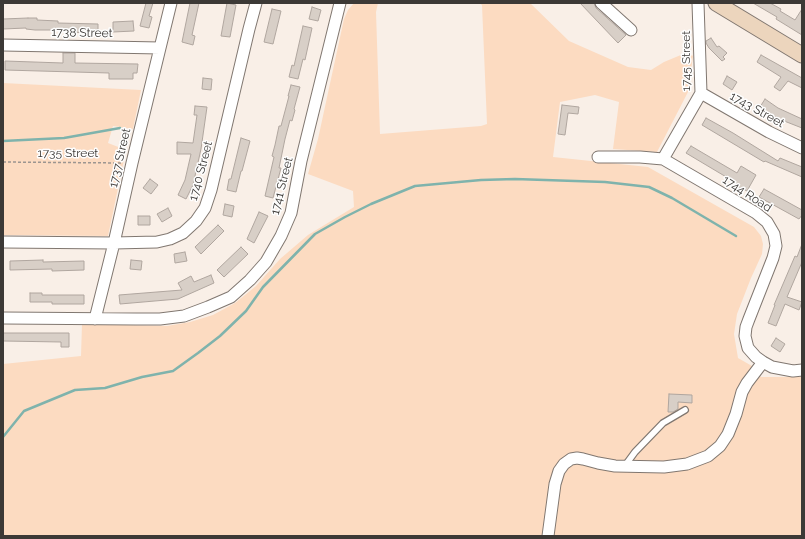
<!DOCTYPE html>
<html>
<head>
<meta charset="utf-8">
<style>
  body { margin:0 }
  #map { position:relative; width:805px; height:539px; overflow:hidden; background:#f9efe7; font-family:Raleway,sans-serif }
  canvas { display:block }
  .frame { position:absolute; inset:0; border:4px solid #3c3936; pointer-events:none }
</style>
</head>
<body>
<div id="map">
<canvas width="805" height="539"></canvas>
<div class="frame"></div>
</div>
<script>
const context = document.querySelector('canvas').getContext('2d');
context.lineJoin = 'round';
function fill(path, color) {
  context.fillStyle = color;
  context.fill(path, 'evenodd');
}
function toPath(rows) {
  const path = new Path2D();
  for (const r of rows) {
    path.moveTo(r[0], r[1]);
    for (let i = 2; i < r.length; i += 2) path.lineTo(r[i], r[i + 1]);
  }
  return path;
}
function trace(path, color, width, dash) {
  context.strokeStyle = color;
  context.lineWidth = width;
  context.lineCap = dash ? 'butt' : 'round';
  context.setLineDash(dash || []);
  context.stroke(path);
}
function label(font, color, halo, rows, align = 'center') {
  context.font = font + ' Raleway,sans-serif';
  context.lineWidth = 3;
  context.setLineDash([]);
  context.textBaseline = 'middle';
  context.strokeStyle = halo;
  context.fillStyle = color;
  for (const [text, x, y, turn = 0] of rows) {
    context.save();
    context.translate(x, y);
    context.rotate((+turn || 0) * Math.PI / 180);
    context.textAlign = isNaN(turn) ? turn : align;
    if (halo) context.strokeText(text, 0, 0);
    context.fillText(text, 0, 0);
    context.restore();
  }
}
fill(toPath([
  [354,3,378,3,376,12,380,134,481,126,487,124,482,5,479,3,530,3,569,41,628,67,651,70,664,62,688,52,693,56,688,92,657,152,613,149,619,102,595,95,560,102,553,157,648,167,754,227,761,236,763,244,762,254,751,278,737,314,734,334,738,358,752,366,761,377,802,377,802,536,3,536,3,364,81,356,82,324,167,326,190,322,213,315,235,303,245,295,256,286,280,259,308,235,354,207,353,191,308,174,318,139,344,19,348,10],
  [3,83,141,90,133,129,113,126,108,143,126,150,108,236,3,235]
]), '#fcdbc1');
trace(toPath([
  [3,141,64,138,120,128],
  [3,437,24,411,75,390,105,388,142,377,173,371,198,353,220,336,246,311,263,287,315,234,345,217,371,204,415,186,481,180,515,179,605,182,649,187,672,198,736,236]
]), '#7fb3ac', 2.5);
const building = toPath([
  [146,3,153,3,149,16,152,17,149,28,140,26,146,3],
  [190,3,199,3,192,35,195,36,193,45,182,42,190,3],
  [227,3,236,5,230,37,221,36,227,3],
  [580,3,594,3,596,8,626,35,618,43,580,3],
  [753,3,770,3,781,9,780,11,795,20,802,9,802,35,776,19,777,17,753,3],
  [312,7,321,10,318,21,309,19,312,7],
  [272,9,281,11,273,44,264,42,272,9],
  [28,18,37,18,37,20,58,21,58,23,98,24,98,33,66,32,66,30,35,30,26,29,26,28,3,29,3,19,28,18],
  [133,21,134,31,113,32,113,22,133,21],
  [303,26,312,28,305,60,303,59,298,79,289,77,292,65,294,66,303,26],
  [711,38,717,47,719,46,727,53,723,57,725,59,722,61,709,48,706,43,706,41,711,38],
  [63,53,75,53,75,63,138,64,137,73,133,73,133,79,109,79,109,73,5,70,5,61,63,63,63,53],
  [761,55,802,78,802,88,788,81,780,91,774,87,781,77,757,62,761,55],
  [727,76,737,82,732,90,723,84,727,76],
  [203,78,212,79,211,90,202,89,203,78],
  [291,85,300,87,294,109,295,110,292,121,290,120,285,139,279,168,281,168,273,198,265,196,274,157,272,156,275,145,279,126,281,126,289,96,288,96,291,85],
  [765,99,778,108,802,119,802,128,774,117,760,107,765,99],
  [562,105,579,107,578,114,568,113,565,135,558,134,562,105],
  [195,106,207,107,201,149,193,185,186,199,178,195,185,180,191,154,177,154,177,142,193,143,197,115,194,115,195,106],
  [706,118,733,133,778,161,780,158,802,167,802,177,765,161,764,162,702,125,706,118],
  [241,138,250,141,242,171,241,171,236,192,227,190,229,179,231,179,241,138],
  [691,146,737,173,741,166,756,175,747,191,737,186,738,184,686,153,691,146],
  [150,179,158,185,151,194,143,188,150,179],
  [764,189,802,210,802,215,799,219,759,197,764,189],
  [225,204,234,206,232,217,223,215,225,204],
  [168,208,172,216,162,222,157,214,168,208],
  [259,212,268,216,254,243,247,239,259,212],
  [138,216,150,216,150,225,138,225,138,216],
  [218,225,224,231,201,254,195,247,218,225],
  [802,244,802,262,787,297,802,302,799,310,785,304,776,326,768,323,775,305,774,305,795,256,797,257,802,244],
  [241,247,248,254,224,277,217,270,241,247],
  [185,252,187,261,175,263,174,254,185,252],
  [43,260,43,262,84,261,84,270,52,271,52,269,10,270,10,261,43,260],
  [131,260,142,261,141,270,130,269,131,260],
  [211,275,214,283,178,299,120,304,119,295,182,290,178,283,191,276,194,282,211,275],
  [30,293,42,293,42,295,84,295,84,304,52,304,52,302,30,302,30,293],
  [3,333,69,333,69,347,61,347,61,342,3,341,3,333],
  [776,338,785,344,780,352,771,346,776,338],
  [669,394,692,395,692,403,678,402,678,409,673,412,668,412,669,394]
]);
fill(building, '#d8cfc7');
trace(building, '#b0a69f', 1);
const lane = toPath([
  [624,467,635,452,663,423,685,410]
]);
const street = toPath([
  [601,3,631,30],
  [3,45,160,48],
  [701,93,769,132,802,148],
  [598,157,640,157,663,159,756,213,767,222,774,234,776,246,773,258,749,319,746,327,745,336,748,348,756,357,763,362,772,367,793,371,802,370],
  [663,159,701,93,698,3],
  [3,242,114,243,157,242,170,239,183,233,196,221,205,208,211,190,249,29,256,3],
  [3,318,136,319,160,319,184,316,208,307,231,297,250,280,266,262,281,236,291,213,301,161,340,3],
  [95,319,114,243,132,163,160,48,171,3],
  [548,536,555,484,559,471,564,464,571,459,577,458,583,459,598,463,615,466,664,467,687,464,708,456,720,446,728,434,736,414,742,392,747,383,763,362]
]);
const secondary = toPath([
  [716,3,802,55]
]);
trace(lane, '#807770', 8);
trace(street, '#807770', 13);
trace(secondary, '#807770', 17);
trace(toPath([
  [3,162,121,163]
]), '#9c9590', 1.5, [3, 2]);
trace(lane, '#fff', 5.5);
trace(street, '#fff', 11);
trace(secondary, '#ecd5bd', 15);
label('12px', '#3c3936', '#fefefe', [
  ["1738 Street",82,33,1],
  ["1745 Street",686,61,-90],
  ["1743 Street",757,110,29],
  ["1735 Street",68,153],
  ["1737 Street",120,158,-77],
  ["1740 Street",201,171,-75],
  ["1741 Street",282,186,-76],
  ["1744 Road",747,194,33]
]);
</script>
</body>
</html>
